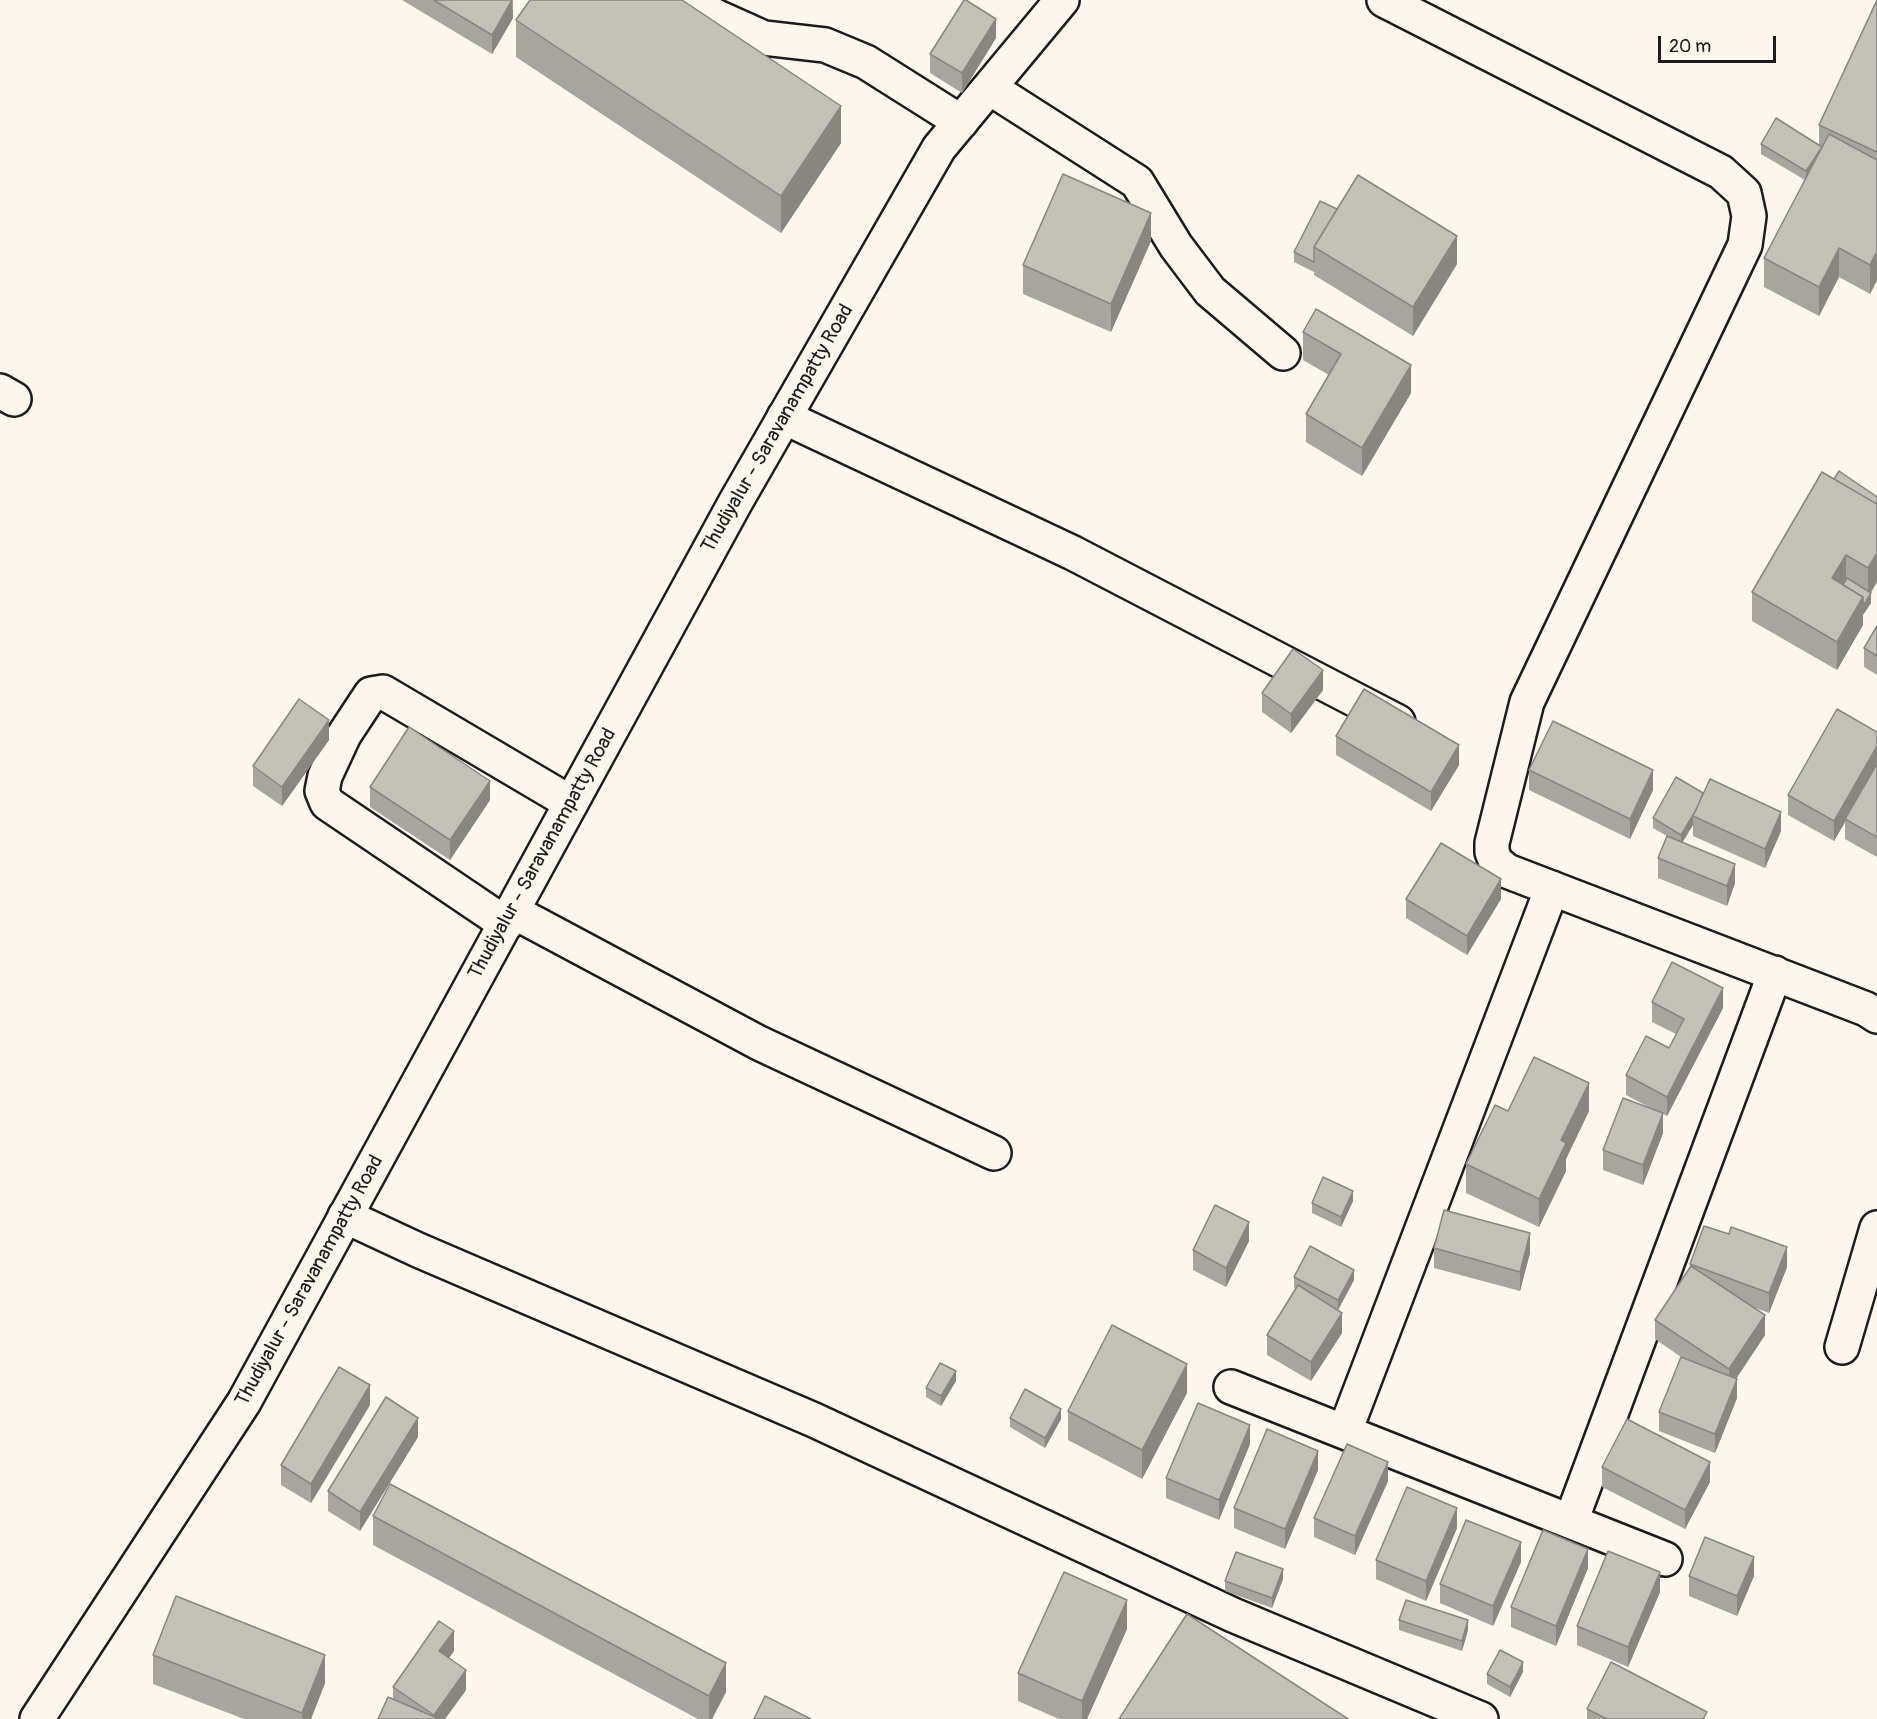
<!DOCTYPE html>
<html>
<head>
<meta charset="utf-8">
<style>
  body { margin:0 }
  #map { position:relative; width:1877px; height:1719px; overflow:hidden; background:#fbf7ec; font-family:Pangolin,sans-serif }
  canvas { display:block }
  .scale { position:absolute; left:1658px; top:36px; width:118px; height:27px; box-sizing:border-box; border:3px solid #1c1c1c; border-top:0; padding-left:8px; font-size:18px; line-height:21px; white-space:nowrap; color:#1c1c1c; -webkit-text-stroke:4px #fbf7ec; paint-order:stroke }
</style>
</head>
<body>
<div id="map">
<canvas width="1877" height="1719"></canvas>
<div class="scale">20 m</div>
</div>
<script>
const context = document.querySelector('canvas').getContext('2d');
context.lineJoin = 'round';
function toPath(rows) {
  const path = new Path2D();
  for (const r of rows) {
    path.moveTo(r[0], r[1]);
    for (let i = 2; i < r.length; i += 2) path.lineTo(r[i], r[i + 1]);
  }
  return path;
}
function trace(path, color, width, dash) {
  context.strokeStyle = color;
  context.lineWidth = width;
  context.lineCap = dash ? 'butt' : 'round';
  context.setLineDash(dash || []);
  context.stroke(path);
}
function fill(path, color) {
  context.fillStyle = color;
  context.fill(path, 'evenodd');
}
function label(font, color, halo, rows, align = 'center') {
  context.font = font + ' Pangolin,sans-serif';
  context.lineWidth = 6;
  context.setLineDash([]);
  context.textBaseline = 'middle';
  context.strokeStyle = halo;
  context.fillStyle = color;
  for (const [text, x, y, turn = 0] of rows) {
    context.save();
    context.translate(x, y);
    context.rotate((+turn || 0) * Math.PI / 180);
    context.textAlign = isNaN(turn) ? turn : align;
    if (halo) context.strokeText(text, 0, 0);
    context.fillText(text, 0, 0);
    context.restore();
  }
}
const minor = toPath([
  [688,0,715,16,764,38,825,45,866,62,961,122],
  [1384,0,1721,172,1744,193,1749,216,1745,245,1527,702,1492,843,1492,852,1496,862,1507,871,1866,1009,1877,1016],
  [990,88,1137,182,1176,246,1210,291,1283,353],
  [0,391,14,399],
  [784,417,1073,553,1398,722],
  [512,911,759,1043,994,1153],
  [506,924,327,803,322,791,325,776,344,735,371,694,383,692,571,803],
  [345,1216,418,1250,814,1420,1233,1615,1481,1719],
  [1842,1347,1877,1228],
  [1231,1387,1665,1559],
  [1345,1431,1552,888],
  [1571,1521,1775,973]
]);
const major = toPath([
  [37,1719,244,1402,735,503,939,148,1062,0]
]);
trace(minor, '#1c1c1c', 38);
trace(major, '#1c1c1c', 38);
trace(minor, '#fbf7ec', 33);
trace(major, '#fbf7ec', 33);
fill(toPath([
  [402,0,513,0,513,18,492,54],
  [1877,0,1877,280,1870,294,1839,277,1819,316,1764,287,1764,258,1805,180,1761,154,1761,144,1819,145,1819,125],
  [516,20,841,143,781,233,516,57],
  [996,38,962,93,930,73,930,54],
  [1320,201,1457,264,1413,336,1314,275,1314,272,1294,262,1294,252],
  [1151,241,1111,332,1023,294,1023,265],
  [1303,332,1411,393,1362,476,1306,442,1306,414,1329,375,1303,360],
  [1834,479,1877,582,1871,593,1871,603,1863,615,1863,625,1837,670,1752,621,1752,592],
  [1877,626,1877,675,1864,667,1864,648],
  [1323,690,1291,733,1262,712,1262,693],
  [1877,732,1877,857,1845,839,1845,822,1834,841,1788,815,1788,795],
  [1336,736,1459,765,1431,811,1336,755],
  [329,740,282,806,253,786,253,766],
  [1529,770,1653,790,1630,839,1529,790],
  [370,787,490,800,450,860,370,807],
  [1703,793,1781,831,1765,868,1693,836,1693,825,1683,842,1735,883,1727,906,1658,878,1658,858,1667,836,1653,828,1653,818],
  [1406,899,1501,899,1467,955,1406,918],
  [1652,1002,1723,1008,1667,1116,1663,1114,1663,1133,1643,1185,1603,1170,1603,1150,1658,1112,1626,1095,1626,1075,1669,1048,1676,1034,1652,1022],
  [1508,1111,1589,1111,1566,1159,1566,1171,1539,1227,1466,1193,1466,1164],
  [1353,1201,1341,1227,1312,1213,1312,1203],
  [1249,1241,1226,1287,1193,1270,1193,1250],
  [1434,1248,1530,1253,1520,1291,1434,1268],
  [1690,1264,1787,1267,1769,1313,1750,1306,1765,1335,1736,1379,1737,1398,1715,1453,1659,1431,1659,1412,1684,1359,1655,1339,1655,1320,1690,1267],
  [1294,1277,1354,1280,1338,1310,1332,1307,1342,1333,1311,1381,1267,1355,1267,1335,1296,1289,1294,1287],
  [956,1381,941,1406,926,1397,926,1388],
  [1187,1393,1142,1479,1068,1440,1068,1411],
  [370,1405,311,1503,281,1485,281,1465],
  [1010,1418,1061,1419,1045,1448,1010,1427],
  [418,1437,360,1531,328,1511,328,1491],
  [1250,1444,1219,1520,1166,1498,1166,1478],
  [1602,1467,1710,1482,1685,1529,1602,1487],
  [1318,1470,1285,1549,1234,1528,1234,1508],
  [1388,1481,1355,1555,1314,1537,1314,1518],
  [373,1516,726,1692,712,1719,698,1719,373,1545],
  [1457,1528,1426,1601,1376,1579,1376,1560],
  [1521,1562,1493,1626,1440,1603,1440,1584],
  [1588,1568,1556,1646,1511,1627,1511,1607],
  [1689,1576,1754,1576,1737,1616,1689,1596],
  [1283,1579,1272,1608,1225,1591,1225,1581],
  [1660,1592,1628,1667,1577,1645,1577,1626],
  [1399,1620,1468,1630,1462,1651,1399,1630],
  [1127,1629,1087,1719,1059,1719,1018,1701,1018,1673],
  [454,1651,449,1658,466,1690,445,1719,378,1719,393,1699,393,1687],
  [153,1655,325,1683,311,1719,244,1719,153,1684],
  [1523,1672,1510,1697,1487,1684,1487,1674],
  [1587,1709,1707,1719,1587,1719]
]), '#a8a59e');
fill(toPath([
  [512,0,513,18,492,54,492,35],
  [996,19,996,38,962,93,962,73],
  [841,106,841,143,781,233,781,196],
  [1822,147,1822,156,1806,181,1806,171],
  [1151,213,1151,241,1111,332,1111,304],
  [1457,236,1457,264,1413,336,1413,307],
  [1839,248,1839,277,1819,316,1819,287],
  [1877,251,1877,280,1870,294,1870,265],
  [1411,365,1411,393,1362,476,1362,448],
  [1877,553,1877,582,1868,596,1868,568],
  [1846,555,1846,583,1838,596,1832,578],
  [1871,593,1871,603,1863,615,1863,625,1837,670,1837,642,1863,597],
  [1323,670,1323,690,1291,733,1291,714],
  [329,720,329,740,282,806,282,787],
  [1459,745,1459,765,1431,811,1431,792],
  [1877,746,1877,766,1845,819,1845,822,1834,841,1834,821],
  [1653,770,1653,790,1630,839,1630,819],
  [490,781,490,800,450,860,450,840],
  [1705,794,1693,816,1693,825,1681,844,1681,835],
  [1781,812,1781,831,1765,868,1765,849],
  [1735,864,1735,883,1727,906,1727,886],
  [1501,879,1501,899,1467,955,1467,936],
  [1723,988,1723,1008,1667,1116,1667,1097],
  [1589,1083,1589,1111,1566,1159,1566,1171,1539,1227,1539,1199,1561,1140],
  [1663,1113,1663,1133,1643,1185,1643,1165],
  [1353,1191,1353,1201,1341,1227,1341,1217],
  [1249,1222,1249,1241,1226,1287,1226,1268],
  [1530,1233,1530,1253,1520,1291,1520,1272],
  [1787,1247,1787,1267,1769,1313,1769,1293],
  [1354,1270,1354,1280,1338,1310,1338,1300],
  [1342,1313,1342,1333,1311,1381,1311,1362],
  [1765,1315,1765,1335,1729,1389,1729,1369],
  [1187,1364,1187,1393,1142,1479,1142,1450],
  [956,1371,956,1381,941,1406,941,1396],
  [1737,1379,1737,1398,1715,1453,1715,1434],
  [370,1385,370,1405,311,1503,311,1484],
  [1061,1409,1061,1419,1045,1448,1045,1438],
  [418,1418,418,1437,360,1531,360,1512],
  [1250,1425,1250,1444,1219,1520,1219,1500],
  [1318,1451,1318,1470,1285,1549,1285,1529],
  [1388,1462,1388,1481,1355,1555,1355,1536],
  [1710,1462,1710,1482,1685,1529,1685,1510],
  [1457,1508,1457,1528,1426,1601,1426,1581],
  [1521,1542,1521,1562,1493,1626,1493,1606],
  [1588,1549,1588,1568,1556,1646,1556,1626],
  [1754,1557,1754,1576,1737,1616,1737,1596],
  [1283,1569,1283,1579,1272,1608,1272,1598],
  [1660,1572,1660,1592,1628,1667,1628,1647],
  [1127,1600,1127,1629,1087,1719,1082,1719,1082,1701],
  [1468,1620,1468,1630,1462,1651,1462,1641],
  [454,1631,454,1651,439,1671,439,1651],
  [325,1655,325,1683,311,1719,302,1719,302,1713],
  [1523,1662,1523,1672,1510,1697,1510,1687],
  [726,1663,726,1692,712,1719,709,1719,709,1696],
  [466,1670,466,1690,445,1719,434,1719,434,1715]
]), '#888681');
const building = toPath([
  [434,0,512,0,492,35,434,0],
  [530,0,682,0,841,106,781,196,516,20,530,0],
  [964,0,966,0,996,19,962,73,930,54,964,0],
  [1877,0,1877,152,1819,125,1877,0],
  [1776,118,1822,147,1806,171,1761,144,1776,118],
  [1829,134,1877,160,1877,251,1870,265,1839,248,1819,287,1764,258,1829,134],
  [1063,174,1151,213,1111,304,1023,265,1063,174],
  [1358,175,1457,236,1413,307,1314,247,1358,175],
  [1320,201,1337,209,1314,247,1314,262,1294,252,1320,201],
  [1316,309,1411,365,1362,448,1306,414,1341,354,1303,332,1316,309],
  [1839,471,1877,497,1877,504,1834,479,1839,471],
  [1822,472,1877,504,1877,553,1868,568,1846,555,1832,578,1863,597,1837,642,1752,592,1822,472],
  [1847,578,1871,593,1863,606,1863,597,1843,585,1847,578],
  [1877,626,1877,656,1864,648,1877,626],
  [1293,649,1323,670,1291,714,1262,693,1293,649],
  [1364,689,1459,745,1431,792,1336,736,1364,689],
  [299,699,329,720,282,787,253,766,299,699],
  [1837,709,1877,732,1877,746,1834,821,1788,795,1837,709],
  [1553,721,1653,770,1630,819,1529,770,1553,721],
  [409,727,490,781,450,840,370,787,409,727],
  [1877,764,1877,837,1845,819,1877,764],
  [1676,777,1703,793,1696,810,1681,835,1653,818,1676,777],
  [1710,779,1781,812,1765,849,1693,816,1710,779],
  [1667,836,1735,864,1727,886,1658,858,1667,836],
  [1441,843,1501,879,1467,936,1406,899,1441,843],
  [1672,962,1723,988,1667,1097,1626,1075,1646,1036,1669,1048,1684,1019,1652,1002,1672,962],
  [1534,1057,1589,1083,1561,1140,1566,1143,1539,1199,1466,1164,1495,1105,1508,1111,1534,1057],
  [1623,1098,1663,1113,1643,1165,1603,1150,1623,1098],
  [1323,1177,1353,1191,1341,1217,1312,1203,1323,1177],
  [1215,1205,1249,1222,1226,1268,1193,1250,1215,1205],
  [1444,1210,1530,1233,1520,1272,1434,1248,1444,1210],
  [1704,1226,1729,1234,1731,1227,1787,1247,1769,1293,1690,1264,1704,1226],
  [1310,1246,1354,1270,1338,1300,1294,1277,1310,1246],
  [1691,1266,1765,1315,1729,1369,1655,1320,1691,1266],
  [1298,1285,1342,1313,1311,1362,1267,1335,1298,1285],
  [1112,1325,1187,1364,1142,1450,1068,1411,1112,1325],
  [1681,1357,1737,1379,1715,1434,1659,1412,1681,1357],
  [940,1363,956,1371,941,1396,926,1388,940,1363],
  [339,1367,370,1385,311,1484,281,1465,339,1367],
  [1025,1389,1061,1409,1045,1438,1010,1418,1025,1389],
  [386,1397,418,1418,360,1512,328,1491,386,1397],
  [1198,1403,1250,1425,1219,1500,1166,1478,1198,1403],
  [1627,1419,1710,1462,1685,1510,1602,1467,1627,1419],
  [1267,1429,1318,1451,1285,1529,1234,1508,1267,1429],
  [1347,1444,1388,1462,1355,1536,1314,1518,1347,1444],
  [390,1484,726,1663,709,1696,373,1516,390,1484],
  [1407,1487,1457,1508,1426,1581,1376,1560,1407,1487],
  [1466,1520,1521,1542,1493,1606,1440,1584,1466,1520],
  [1543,1530,1588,1549,1556,1626,1511,1607,1543,1530],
  [1705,1537,1754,1557,1737,1596,1689,1576,1705,1537],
  [1608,1551,1660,1572,1628,1647,1577,1626,1608,1551],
  [1236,1552,1283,1569,1272,1598,1225,1581,1236,1552],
  [1064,1572,1127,1600,1082,1701,1018,1673,1064,1572],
  [176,1596,325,1655,302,1713,153,1655,176,1596],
  [1406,1600,1468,1620,1462,1641,1399,1620,1406,1600],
  [1187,1614,1348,1719,1119,1719,1187,1614],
  [439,1621,454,1631,439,1651,466,1670,434,1715,393,1687,439,1621],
  [1500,1650,1523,1662,1510,1687,1487,1674,1500,1650],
  [1611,1662,1707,1712,1703,1719,1607,1719,1587,1709,1611,1662],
  [765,1696,811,1719,754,1719,765,1696],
  [388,1697,437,1718,436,1719,378,1719,388,1697]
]);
fill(building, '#c3c0b8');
trace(building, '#888681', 1.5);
label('20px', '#1c1c1c', '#fbf7ec', [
  ["Thudiyalur - Saravanampatty Road",778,429,-60],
  ["Thudiyalur - Saravanampatty Road",543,854,-61],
  ["Thudiyalur - Saravanampatty Road",310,1281,-61]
]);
</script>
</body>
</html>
